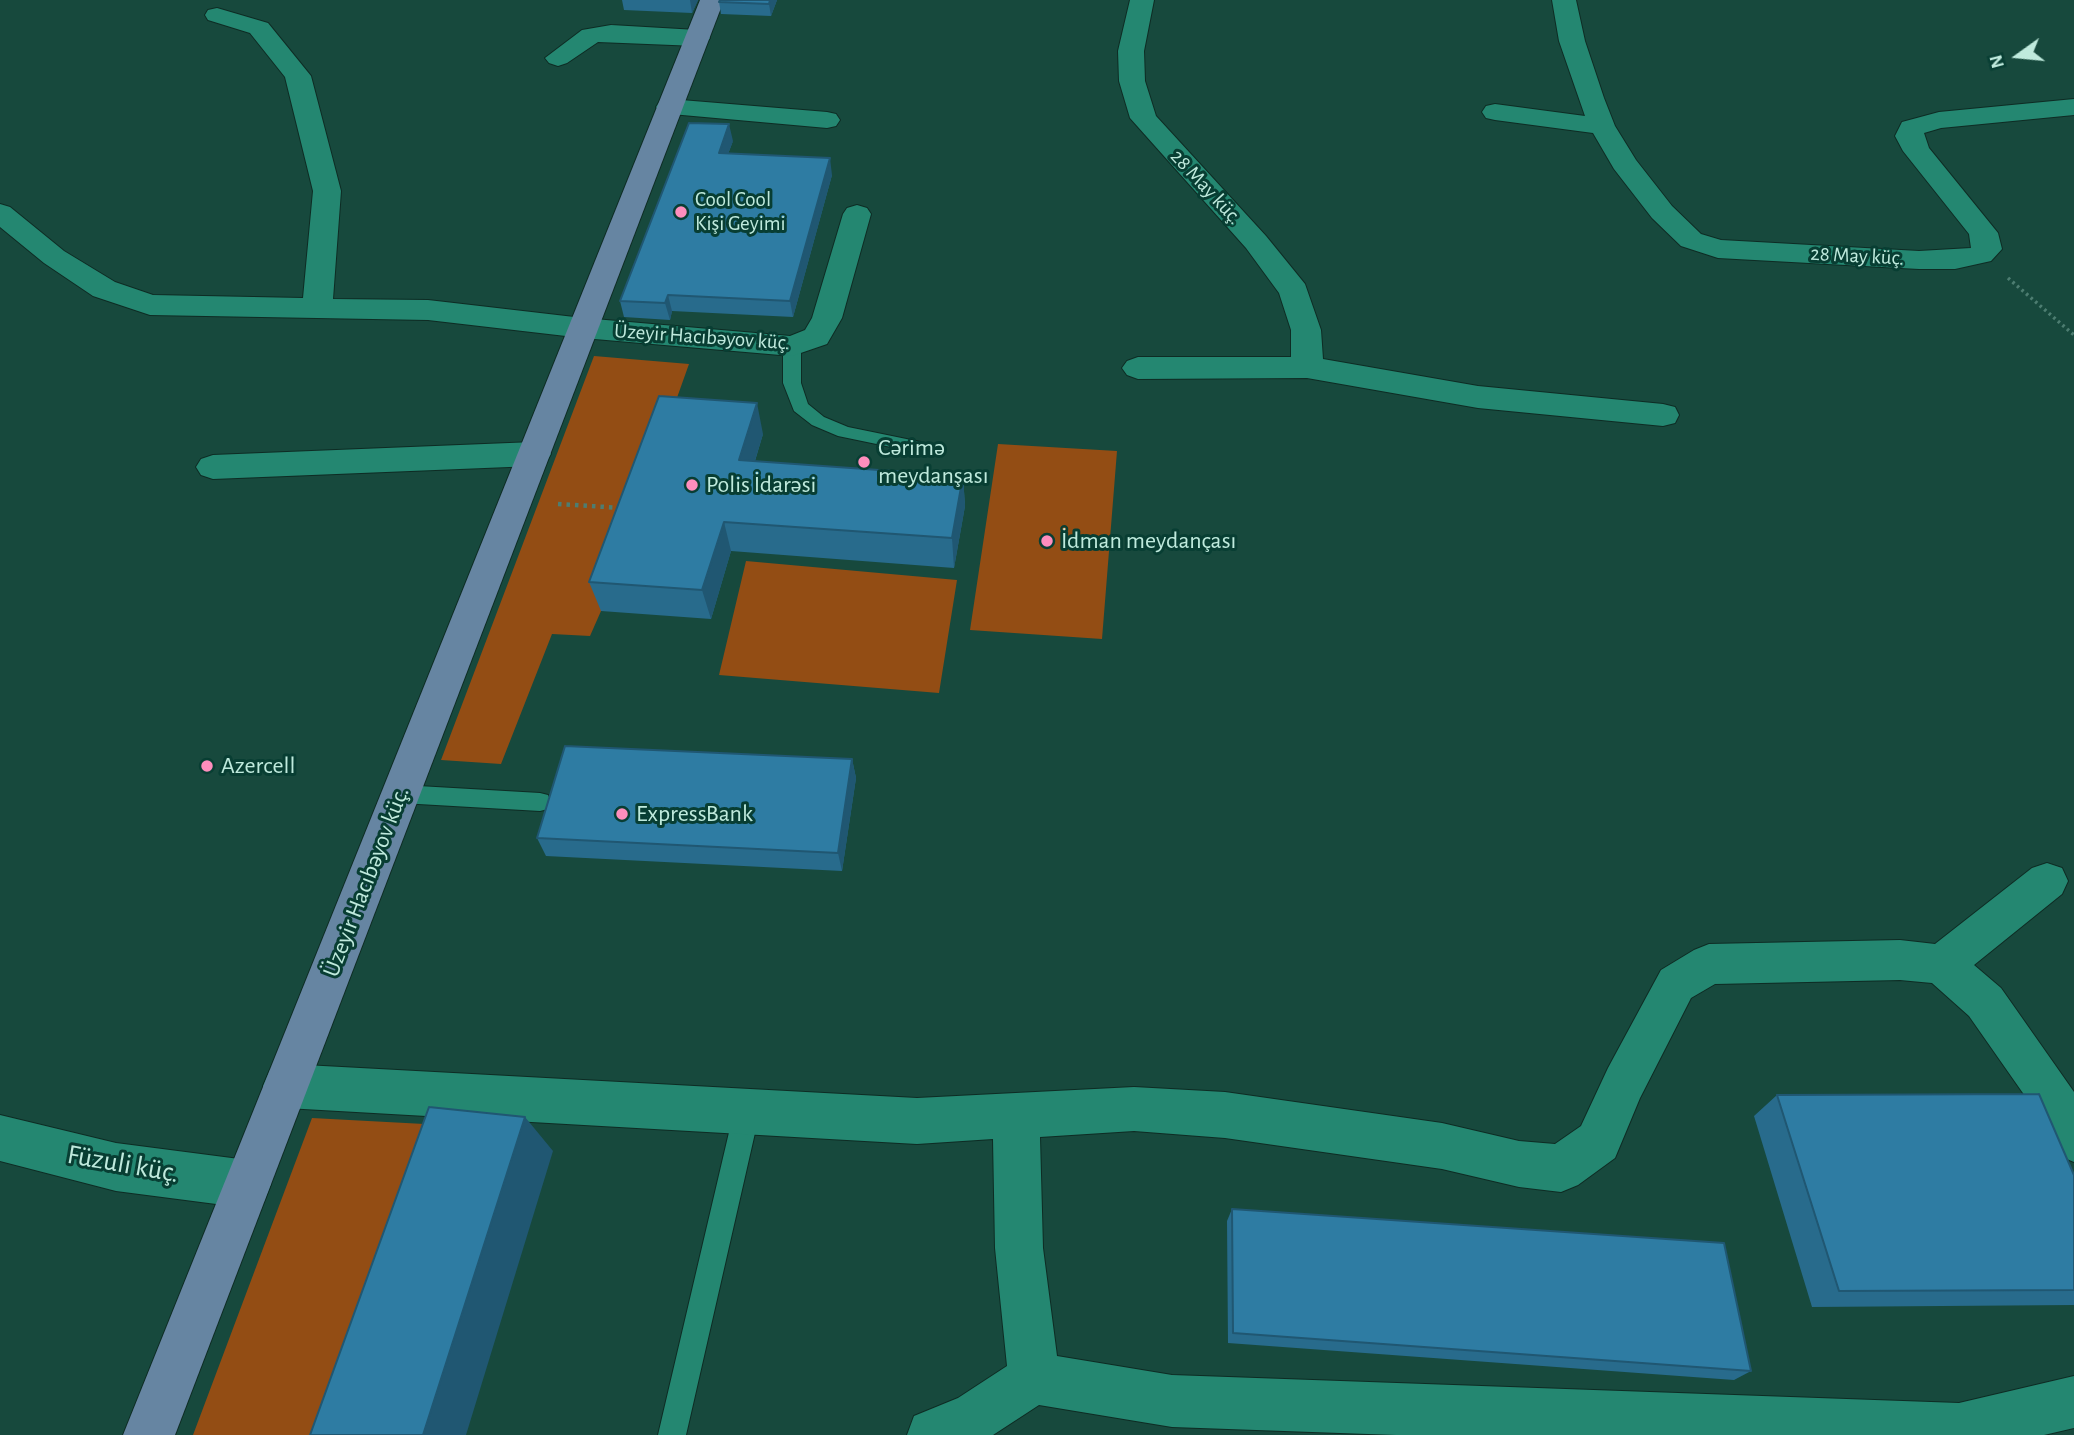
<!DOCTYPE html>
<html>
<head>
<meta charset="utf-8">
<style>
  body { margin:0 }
  #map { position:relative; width:2074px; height:1435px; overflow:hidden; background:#17493d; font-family:"Alegreya Sans",sans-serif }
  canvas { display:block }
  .north { position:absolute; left:1983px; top:21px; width:70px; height:70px; -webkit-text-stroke:5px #083e33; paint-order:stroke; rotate:255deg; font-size:19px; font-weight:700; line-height:28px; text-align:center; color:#bfeadd }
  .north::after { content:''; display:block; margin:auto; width:24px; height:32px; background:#bfeadd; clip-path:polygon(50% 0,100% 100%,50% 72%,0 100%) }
</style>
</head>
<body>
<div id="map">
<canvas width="2074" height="1435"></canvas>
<div class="north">N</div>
</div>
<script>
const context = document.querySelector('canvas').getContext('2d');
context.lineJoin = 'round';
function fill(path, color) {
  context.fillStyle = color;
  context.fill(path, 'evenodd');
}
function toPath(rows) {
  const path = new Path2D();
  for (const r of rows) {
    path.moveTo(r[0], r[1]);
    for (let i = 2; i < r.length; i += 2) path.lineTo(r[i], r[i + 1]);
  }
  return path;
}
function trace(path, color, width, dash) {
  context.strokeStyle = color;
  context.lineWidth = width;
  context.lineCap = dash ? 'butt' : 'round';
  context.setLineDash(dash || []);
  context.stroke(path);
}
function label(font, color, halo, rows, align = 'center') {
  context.font = font + ' "Alegreya Sans",sans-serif';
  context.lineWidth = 6;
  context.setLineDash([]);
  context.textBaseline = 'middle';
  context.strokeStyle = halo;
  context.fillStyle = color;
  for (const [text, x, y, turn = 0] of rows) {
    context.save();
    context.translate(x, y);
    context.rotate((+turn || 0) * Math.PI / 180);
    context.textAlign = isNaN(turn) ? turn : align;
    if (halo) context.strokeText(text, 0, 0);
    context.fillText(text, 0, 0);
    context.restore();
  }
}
fill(toPath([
  [594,356,689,364,601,611,590,636,552,634,501,764,441,760],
  [998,444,1117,451,1102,639,970,630],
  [746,561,957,580,939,693,719,675],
  [312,1118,443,1125,332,1435,193,1435]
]), '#934d14');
const service = toPath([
  [792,340,801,346,801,383,808,404,824,417,848,427,921,442,924,446,921,450,915,452,838,436,812,425,794,411,783,383,783,346,792,340],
  [401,785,540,793,548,795,551,802,548,809,540,811,401,803,393,800,390,794,393,788,401,785],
  [747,1099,756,1102,760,1111,686,1435,658,1435,734,1111,738,1102,747,1099]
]);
const minor = toPath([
  [1130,0,1154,0,1144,51,1145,81,1156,116,1266,236,1305,284,1321,330,1323,359,1478,386,1663,404,1675,407,1679,415,1675,423,1663,426,1478,408,1307,378,1138,379,1127,375,1122,368,1127,361,1138,357,1291,357,1291,330,1279,293,1246,248,1130,118,1119,81,1118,51,1130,0],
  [1552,0,1576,0,1585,41,1604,98,1615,126,1636,160,1672,206,1701,234,1721,240,1919,251,1971,248,1969,234,1903,151,1895,136,1902,122,1939,112,2074,99,2074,115,1941,128,1924,133,1929,148,1998,233,2002,249,1991,261,1955,269,1919,269,1718,258,1681,246,1652,218,1614,169,1593,133,1495,120,1486,118,1482,112,1486,106,1495,104,1585,116,1559,41,1552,0],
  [217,8,268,23,311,76,341,191,333,299,428,300,583,318,790,336,805,330,812,318,843,214,847,208,857,205,867,208,871,214,842,318,827,344,792,356,583,338,428,320,150,315,93,296,44,263,0,227,0,204,10,207,64,251,115,282,153,295,303,298,313,191,285,77,250,33,208,20,205,15,208,10,217,8],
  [611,25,697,30,706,33,710,38,706,43,697,46,598,42,567,63,558,66,549,63,545,58,582,30,611,25],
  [669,99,827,112,836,114,840,120,836,126,827,128,660,113,656,107,660,101,669,99],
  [534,442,546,446,551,454,546,462,534,466,213,479,201,475,196,467,201,459,213,455,534,442],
  [2047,863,2062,868,2068,881,2062,894,1974,965,2001,988,2074,1092,2074,1162,2057,1155,2032,1106,1969,1016,1932,983,1900,980,1715,984,1691,998,1640,1098,1615,1158,1578,1185,1561,1192,1519,1187,1442,1169,1225,1138,1134,1131,1040,1137,1043,1248,1057,1356,1172,1375,1959,1403,2074,1376,2074,1428,2044,1435,1396,1435,1172,1427,1039,1405,993,1435,907,1435,914,1416,958,1398,1007,1366,995,1248,993,1139,917,1144,286,1108,270,1102,263,1086,270,1070,286,1064,917,1098,1134,1087,1225,1092,1442,1123,1519,1141,1555,1144,1581,1126,1608,1068,1661,970,1694,950,1709,944,1900,940,1935,944,2032,868,2047,863]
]);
const tertiary = toPath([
  [0,1115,116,1143,247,1160,264,1167,271,1184,264,1201,247,1208,116,1191,0,1161,0,1115]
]);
const primary = toPath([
  [700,0,724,0,175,1435,123,1435,700,0]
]);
trace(service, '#0e2c24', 2);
trace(minor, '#0e2c24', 2);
trace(tertiary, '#0e2c24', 2);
trace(primary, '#0e2c24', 2);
trace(toPath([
  [2008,278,2074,335]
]), '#4d7d71', 3.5, [2.5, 3.5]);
trace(toPath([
  [558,504,622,508]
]), '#4d7d71', 4.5, [3.5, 5]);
fill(service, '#248771');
fill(minor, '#248771');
fill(tertiary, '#248771');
fill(primary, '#6685a2');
fill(toPath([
  [622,0,698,0,692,13,624,10],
  [777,0,771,16,721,14,719,2],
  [733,141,728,154,832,175,793,317,672,311,670,320,624,317,620,301],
  [763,434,755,461,963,476,965,506,954,568,731,551,711,619,601,611,589,582],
  [852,759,856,778,842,871,546,856,537,838],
  [1777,1095,2074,1175,2074,1305,1812,1307,1754,1116],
  [1232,1209,1751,1371,1734,1380,1228,1343,1227,1221]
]), '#286b8c');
fill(toPath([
  [690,0,698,0,692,13],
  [770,0,777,0,771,16,769,4],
  [729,124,733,141,722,170,719,153],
  [830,158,832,175,793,317,790,301],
  [668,295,672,311,670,320,665,303],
  [757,403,763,434,746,490,739,460],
  [963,476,965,506,954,568,952,538],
  [724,522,731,551,711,619,702,590],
  [852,759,856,778,842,871,838,853],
  [525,1117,553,1151,466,1435,423,1435]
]), '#205772');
const building = toPath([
  [720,0,770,0,769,4,719,2,720,0],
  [689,123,729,124,719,153,830,158,790,301,668,295,665,303,620,301,689,123],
  [659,396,757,403,739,460,963,476,952,538,724,522,702,590,589,582,659,396],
  [565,746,852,759,838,853,537,838,565,746],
  [2039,1094,2074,1175,2074,1290,1839,1291,1777,1095,2039,1094],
  [429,1107,525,1117,423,1435,310,1435,429,1107],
  [1232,1209,1724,1243,1751,1371,1233,1333,1232,1209]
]);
fill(building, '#2e7ca3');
trace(building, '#205772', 2);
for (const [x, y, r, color] of [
  [681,212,7,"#fe8ebd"],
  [864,462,7,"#fe8ebd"],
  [692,485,7,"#fe8ebd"],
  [1047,541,7,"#fe8ebd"],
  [207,766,7,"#fe8ebd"],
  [622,814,7,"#fe8ebd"]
]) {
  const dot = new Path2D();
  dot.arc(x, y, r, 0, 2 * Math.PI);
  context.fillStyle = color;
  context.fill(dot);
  trace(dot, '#083e33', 2.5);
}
label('21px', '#bfeadd', '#083e33', [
  ["28 May küç.",1206,187,47],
  ["28 May küç.",1857,256,3],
  ["Üzeyir Hacıbəyov küç.",702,337,4]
]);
label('21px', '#bfeadd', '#083e33', [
  ["Cool Cool",695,200],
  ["Kişi Geyimi",695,224]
], 'left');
label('24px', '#bfeadd', '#083e33', [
  ["Cərimə",878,448],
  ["meydanşası",878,476],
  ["Polis İdarəsi",706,485],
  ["İdman meydançası",1061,541],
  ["Azercell",221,766],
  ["ExpressBank",636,814]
], 'left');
label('24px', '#bfeadd', '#083e33', [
  ["Üzeyir Hacıbəyov küç.",366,882,-69]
]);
label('28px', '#bfeadd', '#083e33', [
  ["Füzuli küç.",123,1164,10]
]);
</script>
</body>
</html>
